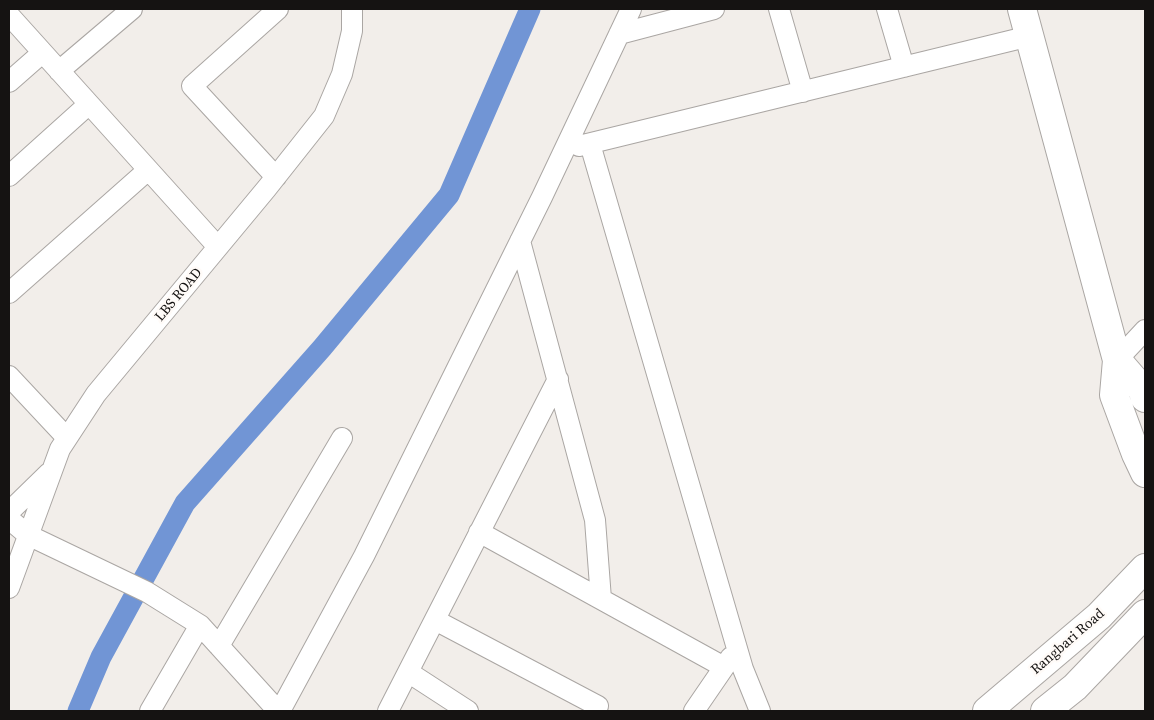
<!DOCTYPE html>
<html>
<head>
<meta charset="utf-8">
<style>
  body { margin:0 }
  #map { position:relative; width:1154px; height:720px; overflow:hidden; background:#f2eeea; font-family:"Source Serif 4",serif }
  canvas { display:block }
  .frame { position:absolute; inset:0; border:10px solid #151312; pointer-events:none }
</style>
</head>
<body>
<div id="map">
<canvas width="1154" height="720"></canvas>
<div class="frame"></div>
</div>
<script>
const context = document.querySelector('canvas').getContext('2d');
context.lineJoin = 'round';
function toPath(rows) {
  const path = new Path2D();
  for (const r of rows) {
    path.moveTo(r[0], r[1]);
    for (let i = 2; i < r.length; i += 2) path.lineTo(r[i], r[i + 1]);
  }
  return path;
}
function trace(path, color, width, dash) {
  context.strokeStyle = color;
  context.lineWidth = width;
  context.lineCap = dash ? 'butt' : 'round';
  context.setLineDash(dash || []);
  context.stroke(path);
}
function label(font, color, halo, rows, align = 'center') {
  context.font = font + ' "Source Serif 4",serif';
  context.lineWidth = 5;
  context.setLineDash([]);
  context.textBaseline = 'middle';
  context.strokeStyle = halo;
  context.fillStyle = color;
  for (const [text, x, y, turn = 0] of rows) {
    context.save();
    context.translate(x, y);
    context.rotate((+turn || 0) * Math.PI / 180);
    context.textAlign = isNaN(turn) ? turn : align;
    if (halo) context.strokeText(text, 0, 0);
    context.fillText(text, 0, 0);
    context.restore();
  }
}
trace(toPath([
  [78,711,101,657,185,503,322,348,449,195,530,9]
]), '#7195d5', 21);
const street = toPath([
  [779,9,803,92],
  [887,9,904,67],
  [9,15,218,247],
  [619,34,714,9],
  [59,71,132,9],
  [9,82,42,53],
  [590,144,743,669,760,711],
  [579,146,1030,36],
  [9,176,89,104],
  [276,177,192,86,278,9],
  [520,241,595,520,601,599],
  [9,293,148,170],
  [1117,360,1145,330],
  [9,376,67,438],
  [9,512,49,473],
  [9,519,28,535,147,592,200,625,278,711],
  [479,532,724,667],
  [9,588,60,449,96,394,267,188,324,116,342,74,352,31,352,9],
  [435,620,598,706,595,711],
  [219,646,342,438],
  [408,672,468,711],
  [150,711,200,625],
  [280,711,364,556,542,197,631,9],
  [388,711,558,379],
  [694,711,731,657]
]);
const secondary = toPath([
  [1022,9,1117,360,1114,395,1136,454,1145,473],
  [1117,360,1142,389,1145,398],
  [987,711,1099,616,1145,568],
  [1045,711,1075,687,1145,614]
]);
trace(street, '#aaa6a3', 22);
trace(secondary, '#aaa6a3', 30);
trace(street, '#fff', 20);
trace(secondary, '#fff', 28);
label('14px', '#151312', '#fffbf8', [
  ["LBS ROAD",179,295,-50],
  ["Rangbari Road",1068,642,-41]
]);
</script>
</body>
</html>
